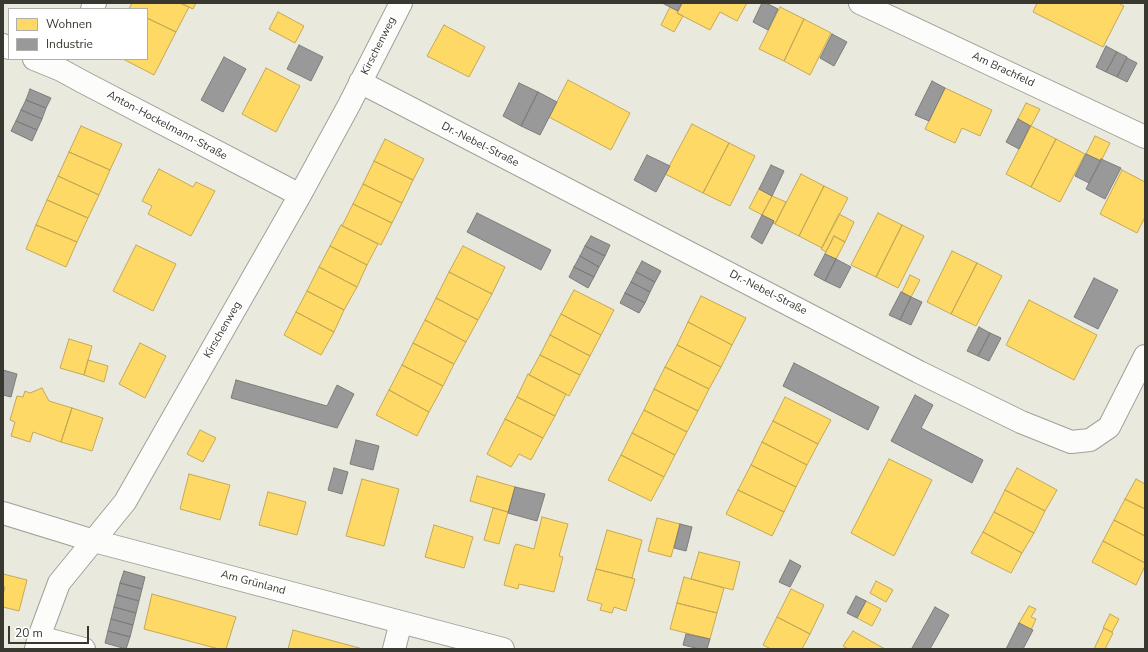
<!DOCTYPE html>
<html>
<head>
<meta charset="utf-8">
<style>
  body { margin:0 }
  #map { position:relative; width:1148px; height:652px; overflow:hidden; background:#eae9de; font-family:"Nunito Sans",sans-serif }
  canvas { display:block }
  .frame { position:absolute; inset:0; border:4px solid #383830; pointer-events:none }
  .legend { position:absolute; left:8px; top:8px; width:140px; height:52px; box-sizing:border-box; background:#fff; border:1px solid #afafac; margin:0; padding:5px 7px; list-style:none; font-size:12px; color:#383830 }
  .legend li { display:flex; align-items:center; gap:8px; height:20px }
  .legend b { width:20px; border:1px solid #afafac }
  .scale { position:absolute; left:8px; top:626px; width:81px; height:18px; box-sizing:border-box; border:2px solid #383830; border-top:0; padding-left:5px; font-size:12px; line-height:14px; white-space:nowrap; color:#383830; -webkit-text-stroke:3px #fff; paint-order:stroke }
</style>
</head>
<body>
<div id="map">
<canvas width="1148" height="652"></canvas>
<div class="frame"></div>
<ul class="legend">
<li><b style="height:11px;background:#ffd966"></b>Wohnen</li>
<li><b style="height:11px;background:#999"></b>Industrie</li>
</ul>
<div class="scale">20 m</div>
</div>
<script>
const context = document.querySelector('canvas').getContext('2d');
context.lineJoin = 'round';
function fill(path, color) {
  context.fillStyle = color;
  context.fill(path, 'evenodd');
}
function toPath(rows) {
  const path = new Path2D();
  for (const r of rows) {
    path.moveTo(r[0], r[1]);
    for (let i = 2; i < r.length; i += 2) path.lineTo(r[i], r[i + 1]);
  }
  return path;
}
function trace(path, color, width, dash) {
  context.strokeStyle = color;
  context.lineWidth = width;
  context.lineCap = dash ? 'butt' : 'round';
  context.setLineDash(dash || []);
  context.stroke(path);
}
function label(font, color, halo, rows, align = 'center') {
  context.font = font + ' "Nunito Sans",sans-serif';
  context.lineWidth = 4;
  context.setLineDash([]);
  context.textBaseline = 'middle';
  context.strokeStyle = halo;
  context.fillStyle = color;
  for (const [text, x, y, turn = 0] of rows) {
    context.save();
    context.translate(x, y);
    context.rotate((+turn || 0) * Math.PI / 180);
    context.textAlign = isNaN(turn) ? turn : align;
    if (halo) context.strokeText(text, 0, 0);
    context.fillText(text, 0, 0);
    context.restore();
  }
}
const homes = toPath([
  [132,3,180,3,189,7,176,32,147,18,147,9,129,9,132,3],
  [180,3,196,3,193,9,180,3],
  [682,3,747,3,737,21,720,12,710,30,677,13,682,3],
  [1037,3,1118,3,1124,6,1103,47,1033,12,1037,3],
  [670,7,678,11,677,13,683,16,674,32,661,25,670,7],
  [780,7,804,19,784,61,759,49,780,7],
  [278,12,304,26,295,43,269,29,278,12],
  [147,18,176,32,154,75,123,59,147,59,147,18],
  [804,19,831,33,810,75,784,61,804,19],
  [444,25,485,47,469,77,427,56,444,25],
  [266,68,300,86,276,132,242,114,266,68],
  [568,80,630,113,611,150,549,117,568,80],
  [945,88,992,110,980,136,962,128,955,143,925,129,945,88],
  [1026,103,1040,109,1031,126,1018,119,1026,103],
  [692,124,729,143,703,193,665,174,692,124],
  [81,126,122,144,110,170,69,152,81,126],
  [1031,126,1056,139,1031,187,1006,174,1031,126],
  [1095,136,1110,143,1101,161,1086,154,1095,136],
  [385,139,424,159,413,180,374,161,385,139],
  [1056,139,1085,154,1060,202,1031,187,1056,139],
  [729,143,755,156,730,206,703,193,729,143],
  [69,152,110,170,99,195,58,176,69,152],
  [374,161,413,180,402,203,363,184,374,161],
  [159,169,193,187,196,182,215,191,191,236,148,214,152,206,142,201,159,169],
  [1122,170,1145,182,1145,217,1137,233,1100,214,1122,170],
  [801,174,824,186,799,236,775,224,801,174],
  [58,176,99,195,88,218,47,200,58,176],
  [363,184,402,203,392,223,353,204,363,184],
  [824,186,848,198,822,248,799,236,824,186],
  [759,189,772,196,762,215,749,208,759,189],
  [772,196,786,202,775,224,773,223,774,221,762,215,772,196],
  [47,200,88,218,77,242,36,225,47,200],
  [353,204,392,223,381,245,342,226,353,204],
  [878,213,902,225,876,277,851,265,878,213],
  [839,214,854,222,845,242,834,236,826,252,821,249,839,214],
  [36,225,77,242,66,267,26,249,36,225],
  [341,225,378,244,367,265,330,246,341,225],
  [902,225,924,236,898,288,876,277,902,225],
  [834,236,845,242,836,259,825,254,834,236],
  [136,245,176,264,153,311,113,291,136,245],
  [330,246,367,265,357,287,319,267,330,246],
  [463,246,505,267,492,294,449,272,463,246],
  [952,251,977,263,951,314,927,302,952,251],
  [977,263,1002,276,976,326,951,314,977,263],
  [319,267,357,287,344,310,307,291,319,267],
  [449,272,492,294,478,320,436,298,449,272],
  [910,275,920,280,911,297,902,292,910,275],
  [574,290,614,310,601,335,561,314,574,290],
  [307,291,344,310,334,332,296,312,307,291],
  [701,296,746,318,732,345,688,322,701,296],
  [436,298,478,320,466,342,425,320,436,298],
  [1029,300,1097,335,1074,380,1006,345,1029,300],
  [296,312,334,332,321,355,284,335,296,312],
  [561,314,601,335,590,356,550,335,561,314],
  [425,320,466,342,454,364,413,343,425,320],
  [688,322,732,345,721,367,677,345,688,322],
  [550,335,590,356,580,375,540,355,550,335],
  [69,339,92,346,84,375,60,368,69,339],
  [140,343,166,356,145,398,119,384,140,343],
  [413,343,454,364,443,386,402,365,413,343],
  [677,345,721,367,709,389,665,367,677,345],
  [540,355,580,375,569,396,529,375,540,355],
  [88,360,108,366,104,382,84,375,88,360],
  [402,365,443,386,429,412,389,390,402,365],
  [665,367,709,389,698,411,654,389,665,367],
  [528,374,566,394,555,416,517,397,528,374],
  [42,388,49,401,72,408,61,442,33,432,30,442,11,436,15,422,10,420,17,396,23,397,25,391,30,393,42,388],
  [654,389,698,411,687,432,644,410,654,389],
  [389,390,429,412,417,436,376,415,389,390],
  [517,397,555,416,543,438,505,419,517,397],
  [785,397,831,420,818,444,773,421,785,397],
  [72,408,103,418,92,451,61,442,72,408],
  [644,410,687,432,675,455,632,433,644,410],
  [505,419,543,438,531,460,519,454,511,467,487,454,505,419],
  [773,421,818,444,807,465,762,442,773,421],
  [200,430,216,438,203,462,187,454,200,430],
  [632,433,675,455,664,477,621,455,632,433],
  [762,442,807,465,796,487,751,465,762,442],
  [621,455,664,477,651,501,608,480,621,455],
  [889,459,932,480,894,556,851,533,889,459],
  [751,465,796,487,784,512,738,490,751,465],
  [1017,468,1057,490,1045,511,1005,490,1017,468],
  [189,474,230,485,220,520,180,509,189,474],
  [477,476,515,487,508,512,470,501,477,476],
  [362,479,399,489,384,546,346,536,362,479],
  [1136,479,1145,484,1145,509,1125,499,1136,479],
  [738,490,784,512,772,536,726,514,738,490],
  [1005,490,1045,511,1034,533,994,512,1005,490],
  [268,492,306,502,297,535,259,525,268,492],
  [1125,499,1145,509,1145,536,1114,520,1125,499],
  [493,508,508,512,499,544,484,540,493,508],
  [994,512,1034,533,1022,553,983,532,994,512],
  [542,517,568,524,559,556,563,557,554,592,519,584,518,589,504,585,514,548,516,544,534,549,542,517],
  [657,518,680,524,671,557,648,551,657,518],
  [1114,520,1145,536,1145,563,1103,541,1114,520],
  [434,525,473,537,464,568,425,557,434,525],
  [607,530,642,540,632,578,596,569,607,530],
  [983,532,1022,553,1011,573,971,553,983,532],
  [1103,541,1145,563,1145,566,1136,585,1092,562,1103,541],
  [699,552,740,562,733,590,691,579,699,552],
  [596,569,635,579,626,611,614,607,612,613,600,610,602,604,587,600,596,569],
  [3,574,27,580,19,611,3,607,3,595,5,587,3,587,3,574],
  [684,577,724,588,717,613,677,603,684,577],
  [876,581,893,590,886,602,870,593,876,581],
  [791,589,824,605,810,634,777,617,791,589],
  [152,594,236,617,226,649,219,649,144,629,152,594],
  [866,601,881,609,872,626,857,618,866,601],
  [677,603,717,613,710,639,670,629,677,603],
  [1029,606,1036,609,1031,617,1036,619,1031,630,1019,623,1029,606],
  [1110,614,1119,619,1112,632,1103,628,1110,614],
  [777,617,810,634,802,649,771,649,763,645,777,617],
  [1104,628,1113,633,1105,649,1094,649,1104,628],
  [293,630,363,649,288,649,293,630],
  [853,631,885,649,848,649,843,646,853,631]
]);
fill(homes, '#ffd966');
trace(homes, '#c3a956', 1);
const industry = toPath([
  [662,3,682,3,678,11,662,3],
  [762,3,766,3,778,9,768,30,753,22,762,3],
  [832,34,847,42,834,66,820,58,832,34],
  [299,45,323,57,311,81,287,69,299,45],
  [1106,46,1117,52,1106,72,1096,67,1106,46],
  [1117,52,1127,57,1117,77,1106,72,1117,52],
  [224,57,246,69,223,112,201,100,224,57],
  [1127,58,1137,63,1127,82,1117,77,1127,58],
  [932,81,945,88,929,121,915,115,932,81],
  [519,83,538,92,521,126,503,116,519,83],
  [30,89,51,98,46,108,26,100,30,89],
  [538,92,557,102,540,135,521,126,538,92],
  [26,100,46,108,42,119,21,110,26,100],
  [21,110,42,119,37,130,16,121,21,110],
  [1018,119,1030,126,1019,149,1006,142,1018,119],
  [16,121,37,130,32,141,11,131,16,121],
  [1086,154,1101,161,1089,183,1075,176,1086,154],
  [647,155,670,166,656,192,634,180,647,155],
  [1101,159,1121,168,1105,199,1086,189,1101,159],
  [771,165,784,171,772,196,759,189,771,165],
  [477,213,551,250,541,270,467,232,477,213],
  [762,215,774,221,762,244,751,237,762,215],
  [591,236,610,245,605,256,585,246,591,236],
  [585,246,605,256,599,267,580,256,585,246],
  [825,254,836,259,825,281,814,275,825,254],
  [580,256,599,267,594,277,574,267,580,256],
  [836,259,851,267,840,288,825,281,836,259],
  [642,261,661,271,655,282,636,272,642,261],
  [574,267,594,277,588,288,569,277,574,267],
  [636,272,655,282,650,292,631,282,636,272],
  [1094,278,1118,290,1098,329,1074,317,1094,278],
  [631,282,650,292,645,303,625,293,631,282],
  [901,292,911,297,900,320,889,315,901,292],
  [625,293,645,303,639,313,620,303,625,293],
  [911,297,922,302,911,325,900,320,911,297],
  [979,327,990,333,978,356,967,351,979,327],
  [990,333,1001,338,989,361,978,356,990,333],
  [794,363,879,407,868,430,783,386,794,363],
  [3,370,17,374,11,397,3,395,3,370],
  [236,380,327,406,337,385,354,394,337,428,231,398,236,380],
  [915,395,933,405,921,428,983,460,972,483,891,441,915,395],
  [356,440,379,446,373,470,350,464,356,440],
  [334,468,348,472,342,494,328,490,334,468],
  [515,487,545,494,537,521,508,513,515,487],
  [680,524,692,527,686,551,674,548,680,524],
  [790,560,801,566,790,587,779,582,790,560],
  [124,571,145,577,142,589,120,583,124,571],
  [120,583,142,589,139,601,117,595,120,583],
  [117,595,139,601,136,613,114,607,117,595],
  [856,596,866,601,857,618,847,613,856,596],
  [114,607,136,613,133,625,111,619,114,607],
  [935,607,949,615,930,649,914,649,912,648,935,607],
  [111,619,133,625,130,637,108,631,111,619],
  [1019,623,1033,630,1023,649,1006,649,1019,623],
  [108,631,130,637,126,649,105,643,108,631],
  [686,634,710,639,707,649,700,649,683,645,686,634]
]);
fill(industry, '#999');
trace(industry, '#7c7c7a', 1);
const minor = toPath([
  [860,3,1145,137],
  [92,9,95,3],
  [3,45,9,48],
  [34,59,61,70,83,82,300,195],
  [360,82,919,372,1021,422,1071,442,1090,440,1109,427,1145,356],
  [3,513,94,541,503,649],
  [39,637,84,649],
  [36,649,39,637,59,583,125,502,300,195,349,105,401,3],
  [394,649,401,622]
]);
trace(minor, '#a1a099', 24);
trace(minor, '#fcfcfa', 22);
label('11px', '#383830', '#fff', [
  ["Kirschenweg",379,46,-63],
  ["Am Brachfeld",1003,70,25],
  ["Anton-Hockelmann-Straße",167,126,28],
  ["Dr.-Nebel-Straße",480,145,27],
  ["Dr.-Nebel-Straße",768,293,27],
  ["Kirschenweg",223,330,-60],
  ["Am Grünland",253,583,15]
]);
</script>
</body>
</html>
